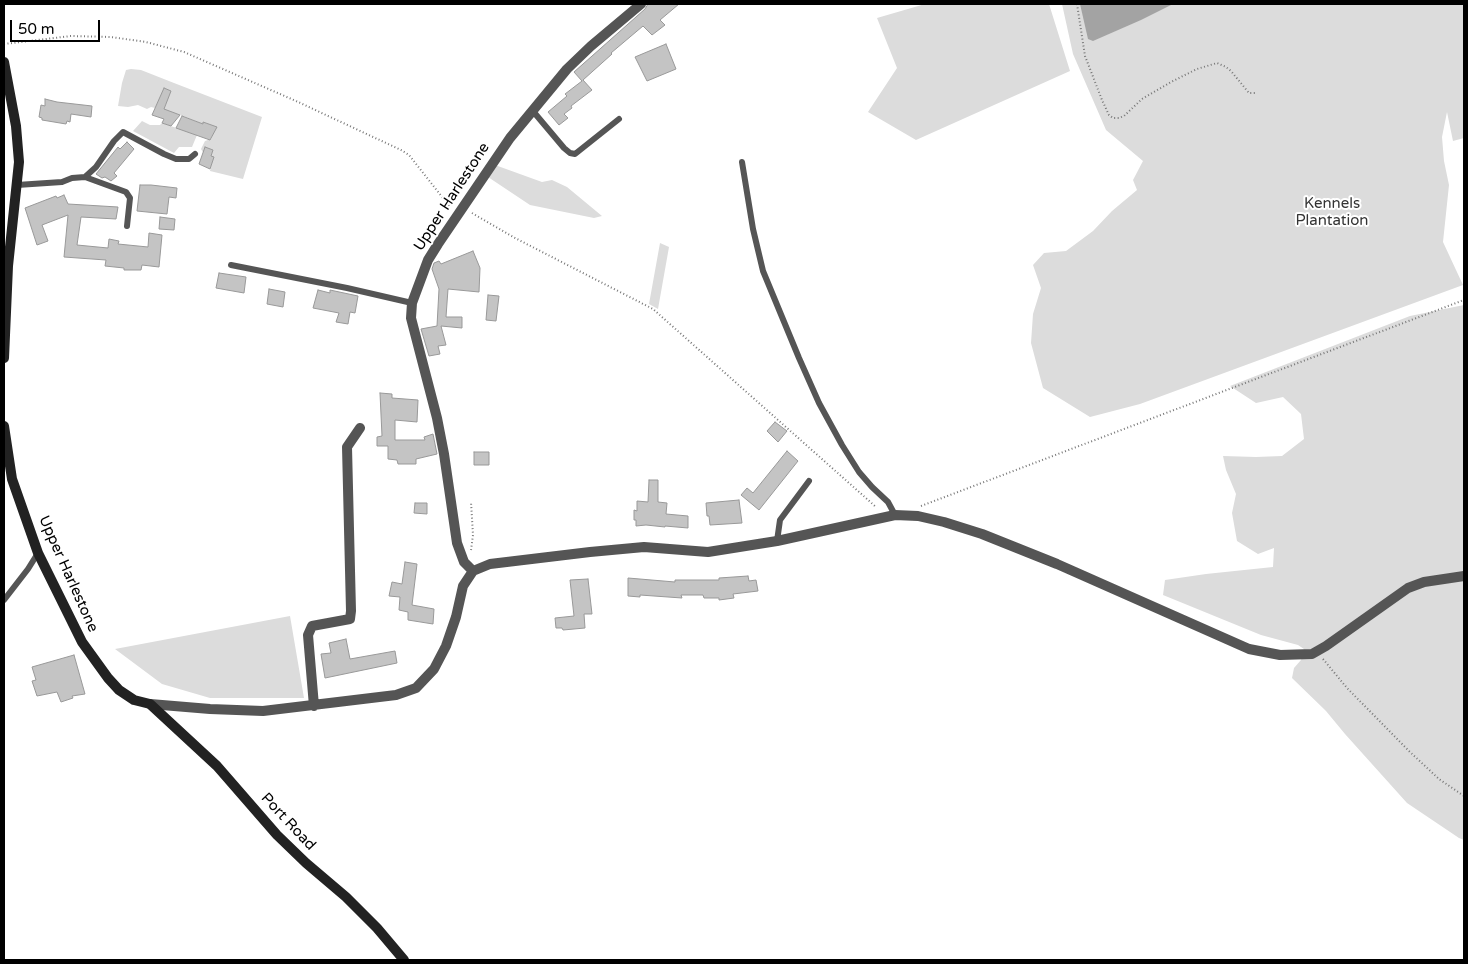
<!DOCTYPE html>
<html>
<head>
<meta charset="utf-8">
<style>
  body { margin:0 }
  #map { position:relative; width:1468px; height:964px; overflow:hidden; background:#fff; font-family:"Varela Round",sans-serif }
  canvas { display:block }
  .frame { position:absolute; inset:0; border:5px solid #000; pointer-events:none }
  .scale { position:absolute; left:10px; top:20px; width:90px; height:22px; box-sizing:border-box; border:2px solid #000; border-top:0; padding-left:6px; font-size:15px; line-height:18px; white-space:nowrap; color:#000; -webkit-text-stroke:4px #fff; paint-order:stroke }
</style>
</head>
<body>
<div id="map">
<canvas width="1468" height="964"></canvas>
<div class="frame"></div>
<div class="scale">50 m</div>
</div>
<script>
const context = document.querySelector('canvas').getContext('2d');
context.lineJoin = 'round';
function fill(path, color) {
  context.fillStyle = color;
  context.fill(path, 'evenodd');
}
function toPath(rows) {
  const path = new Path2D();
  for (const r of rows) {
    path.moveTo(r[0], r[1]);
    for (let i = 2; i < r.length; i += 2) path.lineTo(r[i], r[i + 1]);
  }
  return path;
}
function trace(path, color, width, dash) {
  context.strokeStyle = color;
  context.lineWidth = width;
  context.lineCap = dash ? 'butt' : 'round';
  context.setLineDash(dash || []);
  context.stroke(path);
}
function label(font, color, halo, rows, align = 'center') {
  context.font = font + ' "Varela Round",sans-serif';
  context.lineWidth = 4;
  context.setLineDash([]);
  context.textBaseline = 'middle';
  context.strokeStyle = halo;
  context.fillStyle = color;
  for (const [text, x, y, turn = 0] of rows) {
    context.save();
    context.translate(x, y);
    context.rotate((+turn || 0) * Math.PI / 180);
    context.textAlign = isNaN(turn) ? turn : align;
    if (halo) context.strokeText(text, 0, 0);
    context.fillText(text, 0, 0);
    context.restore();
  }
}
fill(toPath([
  [925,4,1049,4,1070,71,916,140,868,112,897,68,877,18],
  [1062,4,1464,4,1464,138,1453,141,1447,112,1442,137,1444,161,1449,185,1443,242,1463,285,1140,404,1090,417,1043,388,1031,343,1033,314,1041,288,1033,265,1044,253,1066,251,1093,231,1112,211,1137,190,1133,180,1143,161,1106,130,1073,54],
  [131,69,141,70,174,83,262,117,243,179,210,171,213,157,211,156,213,150,207,148,204,154,201,149,205,141,211,139,216,127,203,122,203,124,178,114,163,111,166,104,159,101,155,108,151,107,147,109,138,105,128,107,118,106,122,83,126,70],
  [142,121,150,125,160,125,162,123,197,135,192,147,179,147,174,153,133,131],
  [495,165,542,182,552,180,567,187,602,216,594,218,530,205,488,177],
  [660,243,669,247,658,309,649,304],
  [1464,305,1464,840,1459,838,1407,803,1345,734,1326,711,1292,678,1294,668,1301,660,1304,649,1298,645,1261,635,1163,595,1165,580,1206,574,1273,567,1274,548,1258,554,1237,541,1232,513,1236,494,1226,470,1223,456,1256,457,1282,456,1304,439,1301,414,1283,397,1256,403,1230,386,1410,316],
  [290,616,304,698,210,698,162,684,115,649]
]), '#dcdcdc');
fill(toPath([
  [1080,4,1173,4,1141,20,1093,41,1088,39]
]), '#a3a3a3');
const building = toPath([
  [648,4,679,4,660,20,665,25,652,35,643,26,611,53,612,54,583,80,592,90,571,106,572,108,564,114,568,118,559,125,548,112,567,96,565,94,582,81,574,72,645,9,648,4],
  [666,44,676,69,647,81,635,57,666,44],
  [164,88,171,91,164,109,180,115,171,126,162,123,164,119,152,115,164,88],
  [45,99,57,102,92,106,91,117,71,114,70,122,67,121,66,124,42,120,42,118,39,117,41,105,45,106,45,99],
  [182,116,203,124,203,122,217,127,210,140,176,128,182,116],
  [127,142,134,149,114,173,117,176,111,181,105,177,102,178,96,174,118,147,120,149,127,142],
  [205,147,213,150,211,156,214,157,210,169,199,164,205,147],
  [140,185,151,185,177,188,176,198,169,197,167,214,137,211,140,185],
  [64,195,68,204,118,207,116,219,81,217,77,245,108,248,109,239,119,241,118,244,148,247,149,233,162,235,159,267,142,265,141,270,124,270,124,268,105,266,106,260,64,257,68,215,42,225,48,241,37,245,25,208,56,196,57,198,64,195],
  [160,217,175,219,174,230,159,229,160,217],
  [473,251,480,268,479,292,448,289,446,317,462,317,462,328,441,326,446,345,438,346,440,354,429,356,421,329,437,326,439,289,432,269,434,263,439,261,441,264,473,251],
  [219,273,246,277,244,293,216,288,219,273],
  [269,289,285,292,283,307,267,304,269,289],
  [318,290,330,293,330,290,358,296,355,313,350,312,348,324,336,322,339,313,313,308,318,290],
  [488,295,499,296,496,321,486,320,488,295],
  [380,393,392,394,392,398,418,400,417,422,395,420,395,440,425,440,424,437,433,434,437,454,416,459,416,464,398,464,397,460,388,459,388,446,377,446,377,437,382,436,380,393],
  [775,422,787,431,778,442,767,431,775,422],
  [787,451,798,461,759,510,741,495,747,488,753,493,787,451],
  [474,452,489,452,489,465,474,465,474,452],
  [649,480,658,480,658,502,667,503,666,514,688,516,688,528,665,526,665,527,646,525,636,526,636,520,634,520,634,510,637,511,637,501,648,502,649,480],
  [739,500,742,523,710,525,709,516,707,516,706,503,739,500],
  [415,503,427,503,427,514,414,513,415,503],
  [405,562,417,564,412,605,434,609,433,624,408,620,408,612,399,610,400,597,389,596,392,582,402,584,405,562],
  [748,576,749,581,756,580,758,591,733,594,734,598,719,600,719,598,704,598,703,595,681,595,682,598,640,595,640,597,628,596,628,578,675,582,675,580,719,580,719,578,748,576],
  [588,579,592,614,584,614,585,628,563,630,562,628,556,628,555,618,574,616,570,580,588,579],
  [346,639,350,659,395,651,397,663,325,678,321,654,331,653,329,643,346,639],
  [74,655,85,694,72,696,73,698,61,702,57,692,37,696,32,681,36,680,32,667,74,655]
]);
fill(building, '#c4c4c4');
trace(building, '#999', 1);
trace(toPath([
  [1077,4,1085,56,1102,100,1109,115,1113,118,1119,118,1124,116,1142,99,1171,82,1197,69,1217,63,1226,67,1231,71,1249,93,1256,93],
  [4,44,71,36,111,37,146,42,184,52,296,101,401,150,409,155,450,207],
  [472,213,515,238,653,309,876,507],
  [921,506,1464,300],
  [471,550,473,535,471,502],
  [1323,659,1347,688,1410,752,1439,779,1464,796]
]), '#777', 2, [1, 2.5]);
trace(toPath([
  [532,110,564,148,570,153,575,154,619,119],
  [742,162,753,229,763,271,799,358,819,403,842,445,859,472,872,487,888,502,895,515],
  [85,177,126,192,130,198,127,226],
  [17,185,62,182,72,178,85,177,96,167,114,141,123,132,164,154,176,159,189,159,195,154],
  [231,265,347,288,412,303],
  [777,541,780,520,809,481],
  [4,600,28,569,38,553]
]), '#555', 6);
trace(toPath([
  [473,571,464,562,457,543,444,454,437,418,411,318,412,303,428,260,438,244,510,138,567,69,591,46,641,4],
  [150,704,210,709,263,711,396,695,416,688,434,669,446,646,456,617,463,586,473,571,490,564,590,552,644,547,708,552,777,541,895,515,918,516,944,522,982,534,1057,564,1249,649,1280,655,1312,654,1326,646,1408,588,1424,582,1464,576],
  [314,706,308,635,312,626,350,619,351,611,347,447,360,428]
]), '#555', 10);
trace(toPath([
  [4,62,16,126,19,162,8,266,4,358],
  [4,426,12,479,38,553,82,642,108,678,119,690,134,700,150,704,217,766,277,835,306,863,346,897,377,928,404,960]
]), '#222', 10);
label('15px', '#000', '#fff', [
  ["Upper Harlestone",452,197,-57],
  ["Upper Harlestone",68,574,66],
  ["Port Road",288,822,47]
]);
label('15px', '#333', '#fff', [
  ["Kennels",1332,204],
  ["Plantation",1332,221]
]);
</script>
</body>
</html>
